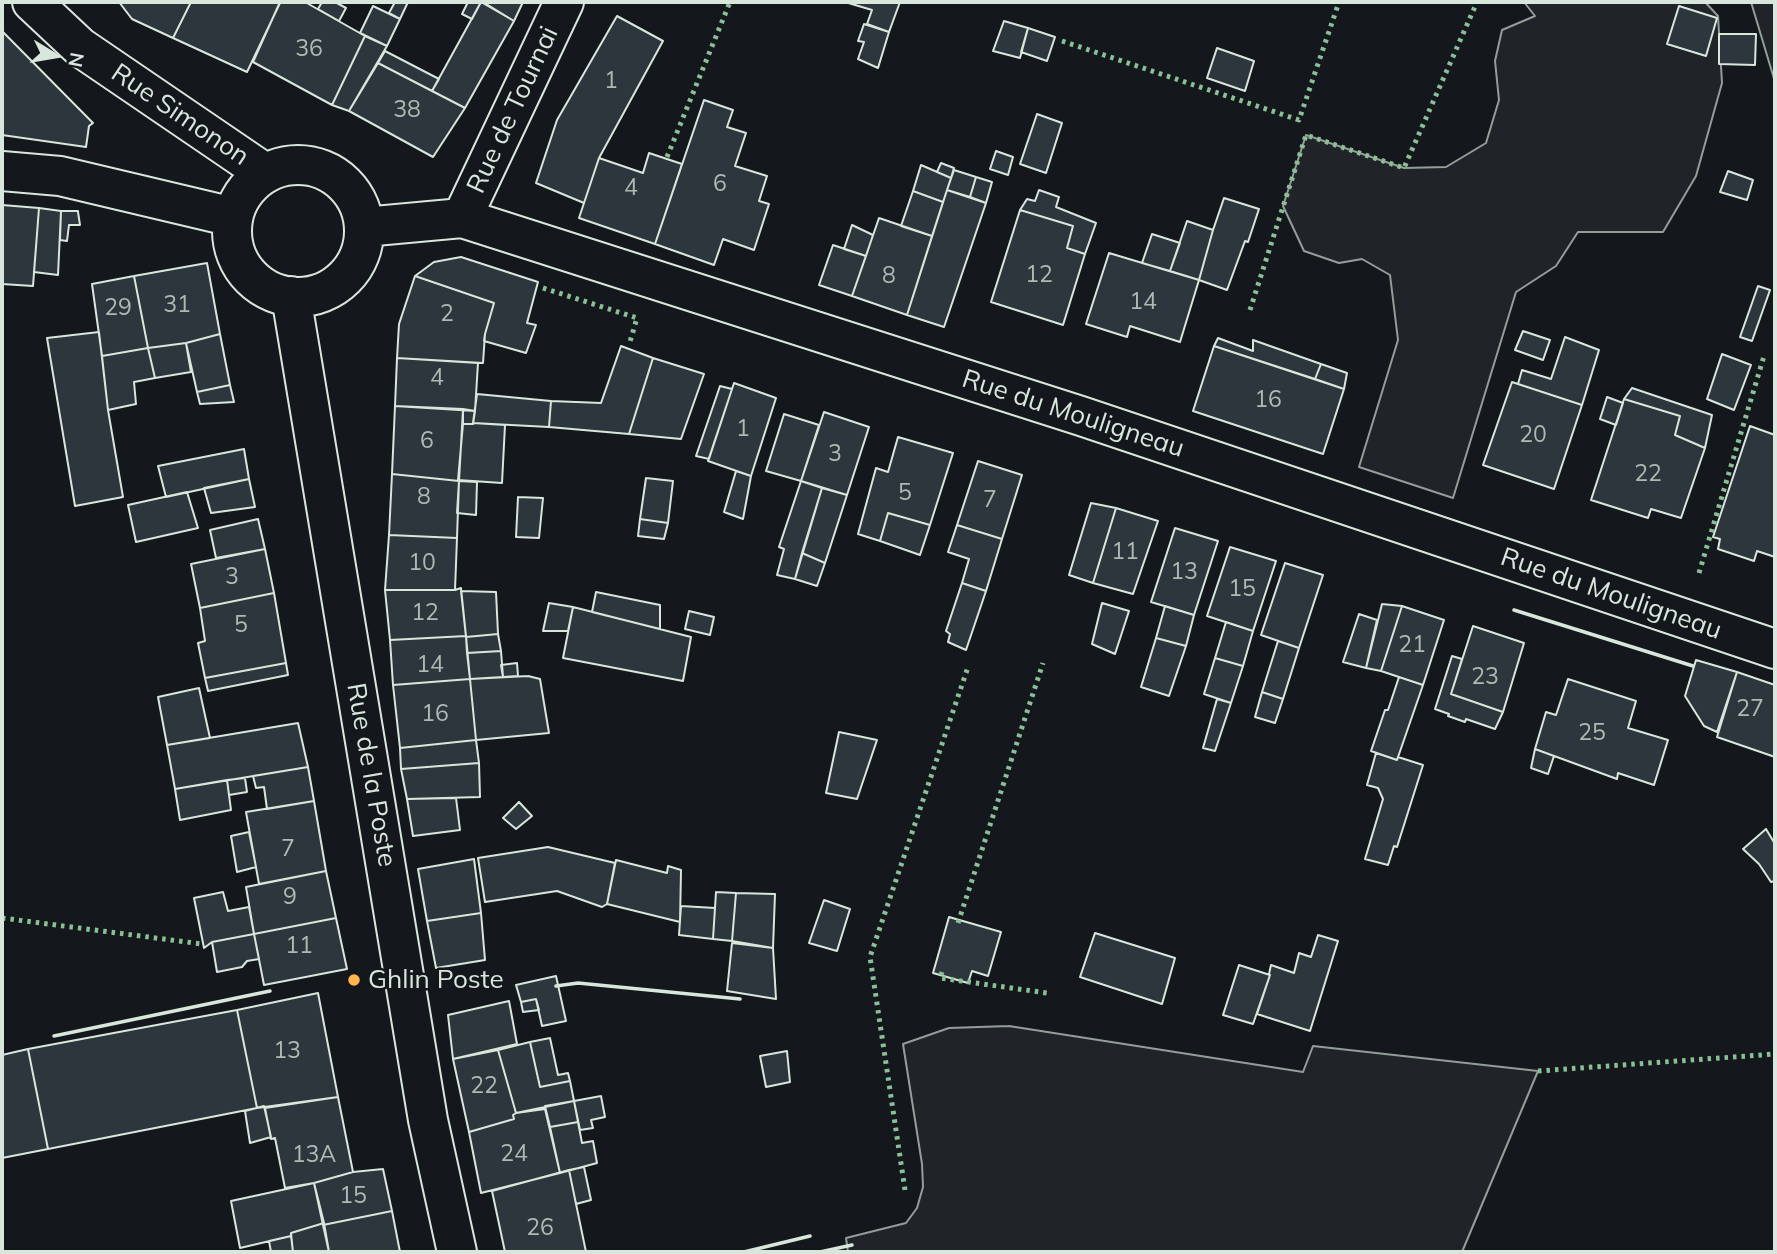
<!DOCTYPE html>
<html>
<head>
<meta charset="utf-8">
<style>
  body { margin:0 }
  #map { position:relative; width:1777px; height:1254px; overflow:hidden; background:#14181c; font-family:Mulish,sans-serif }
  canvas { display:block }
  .frame { position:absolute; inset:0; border:4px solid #d8e6dc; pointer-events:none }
  .north { position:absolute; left:21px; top:21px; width:70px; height:70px; -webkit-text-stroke:5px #14181c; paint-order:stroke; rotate:101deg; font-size:19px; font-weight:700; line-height:28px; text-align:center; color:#d8e6dc }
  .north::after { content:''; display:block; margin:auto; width:24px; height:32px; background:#d8e6dc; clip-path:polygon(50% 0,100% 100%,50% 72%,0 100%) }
</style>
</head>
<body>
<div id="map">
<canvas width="1777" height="1254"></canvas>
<div class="frame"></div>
<div class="north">N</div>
</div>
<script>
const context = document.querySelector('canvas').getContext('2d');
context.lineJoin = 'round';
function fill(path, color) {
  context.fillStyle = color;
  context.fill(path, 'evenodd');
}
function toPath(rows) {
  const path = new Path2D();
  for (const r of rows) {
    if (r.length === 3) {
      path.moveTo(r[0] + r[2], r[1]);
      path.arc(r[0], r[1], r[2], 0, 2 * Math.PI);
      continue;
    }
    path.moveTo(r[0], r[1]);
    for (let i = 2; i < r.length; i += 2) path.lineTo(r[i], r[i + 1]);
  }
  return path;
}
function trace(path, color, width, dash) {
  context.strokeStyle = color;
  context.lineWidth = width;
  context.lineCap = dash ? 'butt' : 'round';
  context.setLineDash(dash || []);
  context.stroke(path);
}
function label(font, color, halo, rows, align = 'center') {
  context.font = font + ' Mulish,sans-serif';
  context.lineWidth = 5;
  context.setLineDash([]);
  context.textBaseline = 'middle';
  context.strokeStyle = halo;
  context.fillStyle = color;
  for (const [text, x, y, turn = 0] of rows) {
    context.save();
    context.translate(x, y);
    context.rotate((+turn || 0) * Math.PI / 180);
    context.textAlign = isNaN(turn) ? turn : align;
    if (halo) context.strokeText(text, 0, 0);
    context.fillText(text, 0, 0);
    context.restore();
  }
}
const green = toPath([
  [1524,2,1705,2,1718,16,1722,83,1696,176,1663,232,1578,232,1556,266,1516,292,1453,498,1359,467,1398,340,1390,275,1362,259,1339,263,1304,251,1283,206,1306,135,1404,168,1446,167,1486,143,1499,100,1495,61,1502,30,1535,16,1524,2],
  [1751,2,1775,2,1775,82,1751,2],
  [1009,1026,1303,1072,1313,1046,1538,1071,1462,1252,848,1252,846,1238,906,1223,917,1208,923,1187,922,1164,903,1044,949,1028,1009,1026]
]);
fill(green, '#202428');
trace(green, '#939e99', 2);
const building = toPath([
  [119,2,191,2,173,38,132,19,119,2],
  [191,2,280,3,247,72,173,38,191,2],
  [280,2,305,2,365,36,332,105,253,62,280,2],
  [322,2,335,2,346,8,339,21,318,9,322,2],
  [395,2,408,2,400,19,389,13,395,2],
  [468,2,481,2,472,19,462,14,468,2],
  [481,2,514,21,465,108,432,91,481,2],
  [483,2,523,2,514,21,483,2],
  [845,2,900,2,889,32,867,24,872,10,845,2],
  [373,6,400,19,387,46,360,33,373,6],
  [1679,6,1717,18,1706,56,1667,44,1679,6],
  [617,16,663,41,599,158,584,203,536,183,557,120,617,16],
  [1004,21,1028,28,1020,58,993,51,1004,21],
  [864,24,889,32,878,68,858,59,864,42,858,41,864,24],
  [1028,28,1055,37,1047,61,1021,52,1028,28],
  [2,31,93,123,89,126,86,147,2,135,2,31],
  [1719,34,1756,34,1755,65,1719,64,1719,34],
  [365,36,387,46,349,111,332,105,365,36],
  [1217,48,1254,61,1245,91,1207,78,1217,48],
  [385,51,439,79,432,91,378,63,385,51],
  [378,63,465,108,433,157,349,111,378,63],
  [704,100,733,110,727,127,746,133,735,166,767,176,759,201,769,204,754,250,723,239,714,265,655,244,704,100],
  [1037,114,1062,123,1046,173,1020,164,1037,114],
  [996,151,1013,157,1008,175,990,169,996,151],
  [649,153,682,164,655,244,579,218,599,158,643,173,649,153],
  [941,163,954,168,951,178,937,172,941,163],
  [921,165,951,178,943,202,913,191,921,165],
  [954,170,976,177,970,197,947,190,954,170],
  [1728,171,1753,180,1747,200,1720,192,1728,171],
  [976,177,992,182,986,203,970,197,976,177],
  [947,190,986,203,944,327,907,315,947,190],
  [1039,190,1059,197,1056,207,1096,223,1085,254,1067,248,1073,226,1020,210,1027,199,1035,201,1039,190],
  [913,191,943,202,932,236,901,226,913,191],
  [1224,198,1259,209,1248,242,1245,241,1227,290,1199,280,1213,230,1224,198],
  [2,205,39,208,33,286,2,284,2,205],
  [39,208,61,211,58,275,34,272,39,208],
  [1020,210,1073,226,1067,248,1085,254,1063,325,991,302,1020,210],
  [61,211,78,211,78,212,80,225,69,225,67,241,60,240,61,211],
  [879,218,932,236,907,315,852,296,879,218],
  [1187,221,1213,230,1199,280,1170,271,1187,221],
  [852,225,873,235,866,256,844,249,852,225],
  [1152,234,1180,243,1170,271,1142,263,1152,234],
  [833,245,866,256,852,296,819,285,833,245],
  [1109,253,1199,280,1180,342,1130,326,1127,337,1086,324,1109,253],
  [461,257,538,282,527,323,536,325,526,353,484,341,485,334,494,303,415,276,434,262,461,257],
  [207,263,220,334,186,343,148,348,134,276,207,263],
  [134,276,148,348,102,356,92,284,134,276],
  [415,276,494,303,485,334,483,363,397,358,399,324,415,276],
  [1758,286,1770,290,1752,341,1740,337,1758,286],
  [1523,331,1550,340,1543,360,1515,350,1523,331],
  [99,332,108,410,123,497,75,506,47,338,99,332],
  [220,334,230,385,197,392,186,343,220,334],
  [1565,337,1599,350,1582,405,1518,384,1522,370,1551,379,1565,337],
  [1218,338,1253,351,1253,340,1321,364,1315,379,1214,346,1218,338],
  [186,343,191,372,155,378,148,348,186,343],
  [621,346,653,358,629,434,549,427,551,401,601,403,621,346],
  [1214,346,1344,389,1323,454,1193,411,1214,346],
  [148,348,155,378,134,382,136,404,108,410,102,356,148,348],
  [1722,354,1751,365,1734,410,1707,399,1722,354],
  [397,358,478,363,475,411,395,406,397,358],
  [653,358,704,374,681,439,629,434,653,358],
  [1321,364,1347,373,1344,389,1315,379,1321,364],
  [1512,382,1582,405,1554,489,1483,465,1512,382],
  [734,383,776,398,751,476,708,461,734,383],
  [230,385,234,402,200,404,197,392,230,385],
  [720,386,732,389,709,459,696,456,720,386],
  [1632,388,1712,415,1705,448,1675,435,1680,416,1624,399,1632,388],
  [477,394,551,401,549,427,473,423,477,394],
  [1607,397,1623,403,1616,425,1600,419,1607,397],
  [1624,399,1680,416,1675,435,1705,448,1681,518,1651,509,1648,518,1591,500,1624,399],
  [395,406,463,409,459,481,392,474,395,406],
  [463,409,475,411,473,424,463,424,463,409],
  [824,412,869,427,847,495,801,481,824,412],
  [784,414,819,425,801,481,766,471,784,414],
  [473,423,505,425,502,483,458,480,463,424,473,424,473,423],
  [1750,426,1775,435,1775,557,1757,551,1754,561,1718,549,1720,539,1713,537,1750,426],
  [898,437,953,453,930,525,888,513,880,541,858,534,876,468,888,472,898,437],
  [244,449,249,479,166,497,158,466,244,449],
  [978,461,1022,475,1002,539,957,525,978,461],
  [736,471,751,476,743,519,724,512,736,471],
  [392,474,459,481,457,538,389,535,392,474],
  [646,478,673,481,668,523,640,519,646,478],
  [249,479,255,507,211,513,204,488,249,479],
  [459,481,477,482,476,515,457,513,459,481],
  [801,481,822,488,795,579,777,575,784,549,779,547,801,481],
  [822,488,847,495,825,563,802,553,822,488],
  [187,492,198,528,136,542,128,505,187,492],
  [518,497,543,498,539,538,516,537,518,497],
  [1091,503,1116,508,1093,583,1069,575,1091,503],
  [1116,508,1158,521,1133,594,1093,583,1116,508],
  [888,513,930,525,920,555,880,541,888,513],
  [258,519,265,549,216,558,210,530,258,519],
  [640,519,668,523,664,539,638,536,640,519],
  [957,525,1002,539,986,591,962,583,969,559,948,552,957,525],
  [1175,528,1218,541,1194,615,1151,602,1175,528],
  [389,535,457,538,455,590,385,590,389,535],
  [1230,547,1276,561,1253,631,1207,616,1230,547],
  [265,549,274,593,200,608,191,564,265,549],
  [802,553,825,563,817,586,795,579,802,553],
  [1285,563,1323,575,1299,648,1261,635,1285,563],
  [962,583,986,591,966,650,948,642,950,634,946,631,962,583],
  [461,588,466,636,390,640,385,590,455,590,461,588],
  [461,591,496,592,498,634,466,637,461,591],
  [596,592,660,605,660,629,592,612,596,592],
  [274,593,286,663,205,678,198,643,205,641,200,608,274,593],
  [549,603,573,607,568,631,543,631,549,603],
  [1102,603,1129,611,1115,654,1092,644,1102,603],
  [1382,604,1402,606,1381,671,1366,668,1382,604],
  [1165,606,1194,615,1186,646,1156,638,1165,606],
  [1402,606,1444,620,1423,685,1381,671,1402,606],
  [573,607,691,637,683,681,563,658,573,607],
  [689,611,714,617,710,635,685,629,689,611],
  [1359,614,1377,620,1366,668,1343,662,1359,614],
  [1226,622,1253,631,1243,666,1215,658,1226,622],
  [1473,626,1524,643,1503,712,1451,694,1473,626],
  [498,634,501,651,467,653,466,637,498,634],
  [466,636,470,679,393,685,390,640,466,636],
  [1156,638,1186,646,1169,696,1141,687,1156,638],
  [1278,641,1299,648,1283,699,1262,692,1278,641],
  [501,651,503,677,470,679,467,653,501,651],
  [1452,656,1462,659,1451,694,1503,712,1495,729,1466,719,1465,722,1448,716,1449,714,1435,709,1452,656],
  [1215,658,1243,666,1231,703,1204,694,1215,658],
  [1696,660,1737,672,1717,732,1704,726,1685,696,1696,660],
  [286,663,288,675,208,691,205,678,286,663],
  [517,663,518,676,503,677,501,665,517,663],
  [1737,672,1775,685,1775,757,1717,737,1737,672],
  [528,676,540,679,549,733,476,740,470,679,528,676],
  [1399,677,1423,685,1397,760,1371,751,1385,710,1388,710,1399,677],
  [470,679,476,740,400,748,393,685,470,679],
  [1568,679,1636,701,1628,728,1668,740,1654,785,1618,773,1617,779,1535,749,1546,712,1556,715,1568,679],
  [199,688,210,738,167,745,158,697,199,688],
  [1262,692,1283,699,1275,723,1255,717,1262,692],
  [1217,699,1231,703,1215,751,1203,748,1217,699],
  [298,723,308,767,175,789,167,745,298,723],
  [839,732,877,740,857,799,826,793,839,732],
  [476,740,479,763,401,769,400,748,476,740],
  [1535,749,1554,756,1548,774,1531,768,1535,749],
  [1376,753,1397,760,1398,757,1423,765,1397,847,1394,846,1388,865,1365,859,1383,799,1378,788,1367,785,1376,753],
  [479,763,480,797,407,799,401,769,479,763],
  [308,767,314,801,267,809,264,787,256,788,253,776,308,767],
  [245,778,247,792,229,795,227,780,245,778],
  [227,780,231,810,180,820,175,789,227,780],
  [456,798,460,830,413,836,407,799,456,798],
  [314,801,326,871,259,884,246,812,314,801],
  [519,802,532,816,516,829,503,818,519,802],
  [1766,829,1775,844,1775,881,1771,882,1759,864,1743,849,1766,829],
  [249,832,256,867,237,872,231,836,249,832],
  [548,847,615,863,607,904,602,907,557,891,485,902,478,858,548,847],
  [474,859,481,913,427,921,418,869,474,859],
  [616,860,667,873,668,866,681,870,680,922,607,904,616,860],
  [326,871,336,918,254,934,246,887,326,871],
  [223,892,228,911,249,907,254,934,212,942,204,948,194,898,223,892],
  [716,892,736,893,732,941,713,939,716,892],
  [736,893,775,894,773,948,732,941,736,893],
  [824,900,850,909,837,951,809,943,824,900],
  [681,906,715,908,713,939,679,935,681,906],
  [481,913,485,960,436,968,427,921,481,913],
  [949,917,1001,932,988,976,972,971,968,983,933,973,949,917],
  [336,918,347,969,264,985,254,934,336,918],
  [1095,933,1175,958,1162,1004,1080,977,1095,933],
  [254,934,259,959,247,961,242,967,217,972,212,942,254,934],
  [1318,935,1338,941,1310,1031,1257,1014,1270,975,1269,974,1271,965,1294,973,1299,953,1311,957,1318,935],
  [732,943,773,948,776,999,727,991,732,943],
  [1239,965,1270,975,1253,1024,1223,1015,1239,965],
  [556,976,566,1021,542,1026,536,999,521,1002,516,985,556,976],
  [318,993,338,1097,257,1108,237,1010,318,993],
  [536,999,539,1010,523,1012,521,1002,536,999],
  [509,1001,517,1044,453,1059,448,1015,509,1001],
  [237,1010,257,1108,48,1149,28,1049,237,1010],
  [550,1038,558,1075,568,1073,570,1081,540,1087,530,1042,550,1038],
  [530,1042,540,1087,570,1081,574,1101,516,1113,498,1050,530,1042],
  [28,1049,48,1149,2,1158,2,1055,28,1049],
  [498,1050,516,1113,513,1115,514,1119,469,1132,453,1059,498,1050],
  [787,1051,790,1082,766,1087,760,1056,787,1051],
  [601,1096,605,1117,591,1120,593,1128,580,1130,574,1101,601,1096],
  [338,1097,353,1172,314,1183,285,1188,275,1138,271,1139,265,1108,338,1097],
  [574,1101,578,1122,550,1127,545,1106,574,1101],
  [264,1106,271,1137,250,1143,245,1111,264,1106],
  [545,1109,560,1173,481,1193,469,1132,514,1119,513,1115,516,1113,545,1109],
  [578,1122,582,1143,593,1141,597,1163,560,1173,550,1127,578,1122],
  [584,1167,591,1200,576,1204,569,1170,584,1167],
  [383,1169,392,1211,323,1225,314,1183,353,1172,383,1169],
  [569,1170,586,1252,505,1252,492,1191,569,1170],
  [314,1183,324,1223,291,1233,291,1236,240,1248,231,1201,314,1183],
  [392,1211,400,1252,329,1252,323,1225,392,1211],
  [324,1223,329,1252,293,1252,291,1233,324,1223],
  [291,1236,293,1252,271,1252,269,1241,291,1236]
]);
fill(building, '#2c363c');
trace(building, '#d8e6dc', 2);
const minor = toPath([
  [32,2,80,47,265,173],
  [298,231,66],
  [2,171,60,176,233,217],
  [462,218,564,2],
  [364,227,462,218,1081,416,1775,649],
  [291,296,428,1120,457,1252]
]);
trace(minor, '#d8e6dc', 42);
trace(minor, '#14181c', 38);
trace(toPath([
  [1062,41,1299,120,1339,2],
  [667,157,730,2],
  [543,288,637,318,629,345],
  [1250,310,1306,135,1404,168,1477,2],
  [1699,573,1764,356],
  [2,918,202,944],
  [958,923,1043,663],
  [942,972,940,978,1047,993],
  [1538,1071,1775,1054],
  [905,1190,870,957,968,667]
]), '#8ac095', 5, [3.5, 5]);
trace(toPath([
  [1514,610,1693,666],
  [556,986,578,983,740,999],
  [54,1036,270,991],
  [744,1252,810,1236],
  [820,1252,852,1245]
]), '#d8e6dc', 3.5);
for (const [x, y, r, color] of [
  [354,980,7,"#ffb74d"]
]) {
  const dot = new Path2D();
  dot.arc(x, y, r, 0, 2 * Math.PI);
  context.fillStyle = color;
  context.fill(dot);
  trace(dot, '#14181c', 2.5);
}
label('23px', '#adbab4', null, [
  ["36",309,49],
  ["1",611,81],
  ["38",407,110],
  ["6",720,184],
  ["4",631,188],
  ["12",1039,275],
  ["8",889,276],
  ["14",1143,302],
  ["31",177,305],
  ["29",118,308],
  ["2",447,314],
  ["4",437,378],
  ["16",1268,400],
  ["1",743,429],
  ["20",1533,435],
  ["6",427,441],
  ["3",835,454],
  ["22",1648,474],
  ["5",905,493],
  ["8",424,497],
  ["7",990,500],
  ["11",1125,552],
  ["10",422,563],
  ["13",1184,572],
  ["3",232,577],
  ["15",1242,589],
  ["12",425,613],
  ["5",241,625],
  ["21",1412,645],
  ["14",430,665],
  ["23",1485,677],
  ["27",1750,709],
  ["16",435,714],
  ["25",1592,733],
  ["7",288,849],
  ["9",290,897],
  ["11",299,946],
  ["13",287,1051],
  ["22",484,1086],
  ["24",514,1154],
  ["13A",314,1155],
  ["15",353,1196],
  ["26",540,1228]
]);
label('26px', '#d8e6dc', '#14181c', [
  ["Rue de Tournai",513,110,-65],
  ["Rue Simonon",180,115,34],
  ["Rue du Mouligneau",1073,414,18],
  ["Rue du Mouligneau",1611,594,19],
  ["Rue de la Poste",371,775,80]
]);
label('26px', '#d8e6dc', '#14181c', [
  ["Ghlin Poste",368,980]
], 'left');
</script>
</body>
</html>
